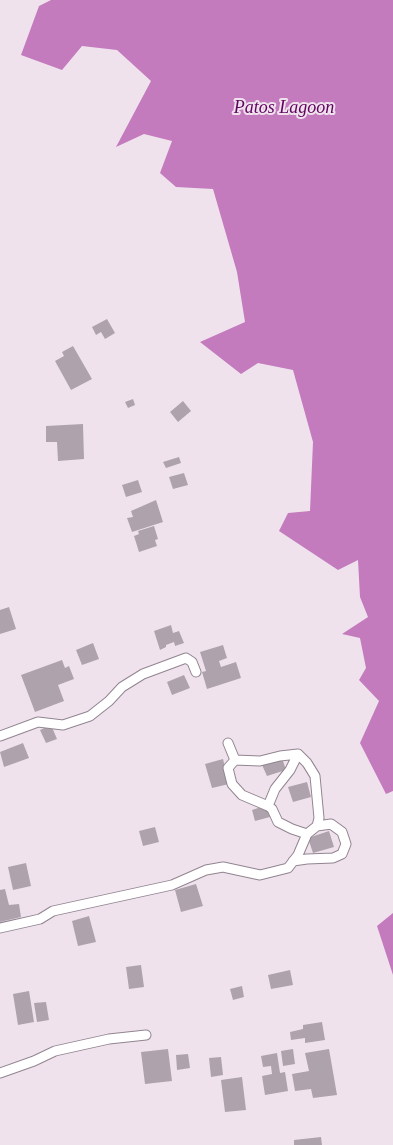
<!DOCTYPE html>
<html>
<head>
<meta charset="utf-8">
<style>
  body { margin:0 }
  canvas { display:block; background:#efe2ed }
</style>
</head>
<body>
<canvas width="393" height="1145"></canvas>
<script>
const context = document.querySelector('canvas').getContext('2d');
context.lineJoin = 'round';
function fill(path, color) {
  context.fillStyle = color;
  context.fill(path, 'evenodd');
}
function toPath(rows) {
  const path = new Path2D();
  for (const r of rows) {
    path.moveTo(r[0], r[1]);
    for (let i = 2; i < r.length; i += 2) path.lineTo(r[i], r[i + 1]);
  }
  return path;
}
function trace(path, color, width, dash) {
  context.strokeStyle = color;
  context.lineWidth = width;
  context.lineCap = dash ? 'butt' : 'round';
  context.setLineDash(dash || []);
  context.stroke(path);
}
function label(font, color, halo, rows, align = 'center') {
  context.font = font + ' Georgia,serif';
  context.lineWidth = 4;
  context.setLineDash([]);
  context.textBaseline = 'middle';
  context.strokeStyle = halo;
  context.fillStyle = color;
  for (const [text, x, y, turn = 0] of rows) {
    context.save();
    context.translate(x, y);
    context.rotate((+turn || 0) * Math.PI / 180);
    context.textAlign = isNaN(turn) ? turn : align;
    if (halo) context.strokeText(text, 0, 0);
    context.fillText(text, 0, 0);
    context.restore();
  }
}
fill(toPath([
  [51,0,393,0,393,791,386,794,360,743,379,701,359,680,366,668,360,638,342,634,368,617,360,597,358,560,338,570,279,531,288,513,310,511,313,442,293,370,258,363,241,374,200,342,245,322,237,272,213,189,176,187,160,173,172,141,144,134,116,147,151,81,117,50,82,46,62,70,21,55,39,6],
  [393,913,393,975,377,926]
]), '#c37bbe');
fill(toPath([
  [107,319,115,333,105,339,101,332,96,335,92,327],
  [73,346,92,379,71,390,55,361,64,356,62,352],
  [133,399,135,405,128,408,125,402],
  [183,401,191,411,178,422,170,412],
  [83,424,84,459,58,461,57,442,46,442,46,426],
  [179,457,181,463,166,468,163,462],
  [184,473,188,485,173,489,169,477],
  [138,480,142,492,126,497,122,485],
  [156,500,163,522,132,532,127,518,133,517,131,511],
  [154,526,158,539,155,540,157,546,139,552,134,536,139,534,138,531],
  [9,607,16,629,0,634,0,610],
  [171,625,173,633,179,631,184,643,175,646,174,642,166,645,166,647,160,650,154,631],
  [93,643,99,659,82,665,76,650],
  [223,645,227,658,219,661,221,667,236,662,241,678,207,689,202,672,206,671,200,652],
  [62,660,65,668,69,666,74,679,58,685,64,701,35,712,21,675],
  [184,675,190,688,172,695,167,682],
  [51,725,57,739,46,743,40,730],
  [23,743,29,758,4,767,0,752],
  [282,758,286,770,267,776,262,765],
  [223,759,229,784,212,788,205,764],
  [307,782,311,797,293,802,288,787],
  [267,805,270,817,255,821,252,810],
  [155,827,159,842,143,846,139,831],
  [329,831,334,847,313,853,308,838],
  [26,863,31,886,13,890,8,867],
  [196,884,203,906,181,912,175,890],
  [5,889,9,905,19,904,21,917,0,922,0,890],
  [89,916,96,942,78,946,72,921],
  [141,965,144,987,129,989,126,967],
  [290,970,293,985,271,989,268,975],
  [242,986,244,997,233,1000,230,989],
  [29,991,34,1022,18,1025,13,994],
  [46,1002,49,1020,37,1022,34,1003],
  [322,1022,325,1040,305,1043,305,1038,291,1040,290,1032,303,1029,303,1025],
  [168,1049,172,1081,145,1084,141,1052],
  [293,1049,295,1064,283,1066,281,1051],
  [329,1049,337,1095,313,1098,311,1089,295,1091,292,1074,309,1071,305,1053],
  [277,1053,280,1073,285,1072,288,1091,265,1095,262,1076,272,1074,271,1066,263,1067,261,1056],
  [188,1054,190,1068,177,1070,176,1055],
  [221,1057,223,1075,211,1077,209,1058],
  [242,1077,246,1110,225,1112,221,1080],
  [321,1137,322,1145,294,1145,294,1140]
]), '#aea3ad');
const lane = toPath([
  [0,736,38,722,63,725,90,716,109,701,122,687,143,674,186,658,192,662,196,672],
  [235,760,228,768,232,784,242,795,268,806,272,809,278,822,292,829,307,834],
  [268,806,275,789,290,770,298,754],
  [293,861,307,859,333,858,342,854,346,844,342,832,331,824,317,826],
  [0,928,40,919,53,911,172,885,206,870,223,867,260,875,288,868,298,855,307,834,317,826,319,818,315,776,307,763,298,754,280,756,260,761,235,760,228,743],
  [0,1073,34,1061,55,1051,109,1039,146,1035]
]);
trace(lane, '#918590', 11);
trace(lane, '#fff', 9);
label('italic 18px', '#610460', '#efe2ed', [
  ["Patos Lagoon",284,108]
]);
</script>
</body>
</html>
